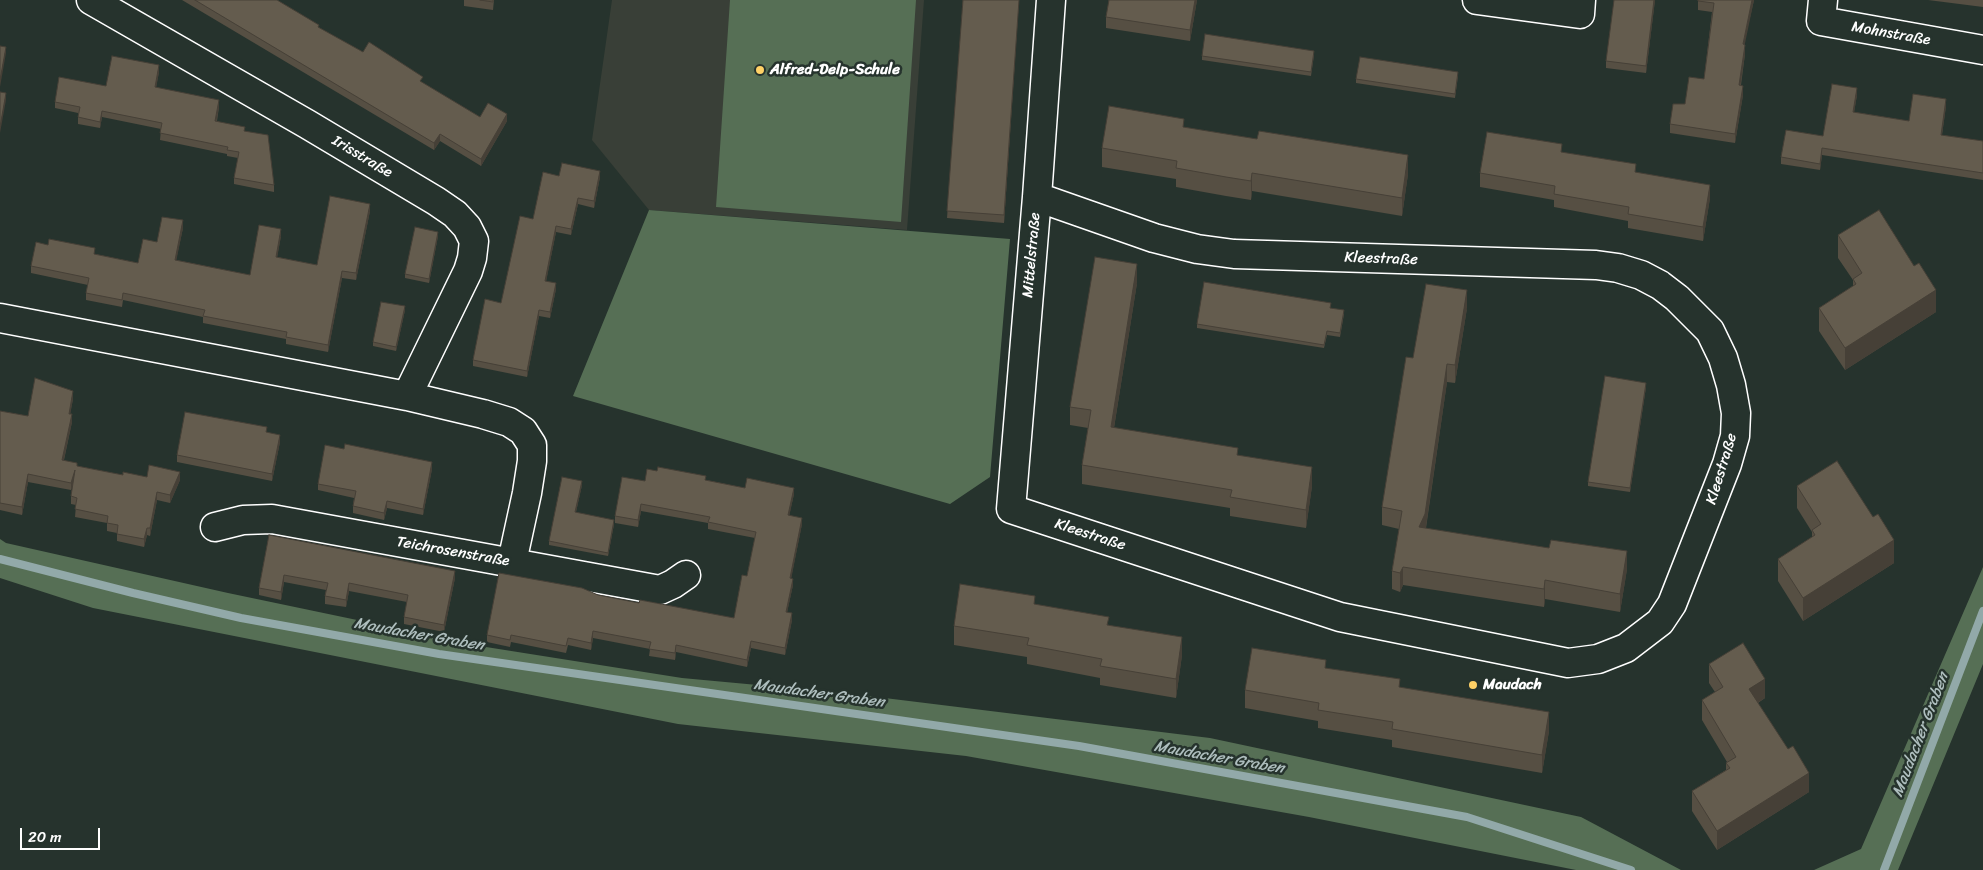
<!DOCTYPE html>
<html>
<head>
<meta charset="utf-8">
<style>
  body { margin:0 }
  #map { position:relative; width:1983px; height:870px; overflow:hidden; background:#26332d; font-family:Sriracha,sans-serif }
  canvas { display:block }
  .scale { position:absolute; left:20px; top:828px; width:80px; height:22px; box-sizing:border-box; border:2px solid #fff; border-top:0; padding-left:6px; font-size:15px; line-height:18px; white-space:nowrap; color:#fff; -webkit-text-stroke:4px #26332d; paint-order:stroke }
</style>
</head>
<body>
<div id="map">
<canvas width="1983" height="870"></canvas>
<div class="scale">20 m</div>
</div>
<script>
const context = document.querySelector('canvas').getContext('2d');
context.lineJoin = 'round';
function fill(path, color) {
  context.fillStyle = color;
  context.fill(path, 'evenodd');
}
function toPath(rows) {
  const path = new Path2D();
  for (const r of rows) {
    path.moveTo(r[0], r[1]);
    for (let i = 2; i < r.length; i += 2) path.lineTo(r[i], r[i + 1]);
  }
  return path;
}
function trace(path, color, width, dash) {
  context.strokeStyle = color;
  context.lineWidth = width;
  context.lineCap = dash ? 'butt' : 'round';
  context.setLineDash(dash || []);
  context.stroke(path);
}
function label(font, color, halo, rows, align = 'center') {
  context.font = font + ' Sriracha,sans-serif';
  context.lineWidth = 5;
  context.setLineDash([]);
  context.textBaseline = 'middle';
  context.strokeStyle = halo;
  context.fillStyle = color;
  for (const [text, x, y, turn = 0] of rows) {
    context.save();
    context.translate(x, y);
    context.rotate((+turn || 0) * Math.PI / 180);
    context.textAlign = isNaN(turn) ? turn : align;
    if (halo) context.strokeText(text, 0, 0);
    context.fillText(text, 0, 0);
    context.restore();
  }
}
fill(toPath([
  [612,0,924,0,907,230,649,210,592,140]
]), '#393f37');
fill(toPath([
  [730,0,916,0,901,222,716,207],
  [649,210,1010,239,990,477,950,504,573,396],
  [0,539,6,543,228,593,486,647,682,678,844,693,1210,738,1581,817,1681,870,1576,870,1309,817,966,756,678,724,93,608,0,578],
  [1983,567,1983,664,1898,870,1814,870,1861,849]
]), '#566f55');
trace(toPath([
  [0,559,133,593,241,618,439,654,1079,746,1467,817,1631,870],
  [1884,870,1983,611]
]), '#92a9a9', 8);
const minor = toPath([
  [91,0,307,124,436,201,455,214,467,227,474,241,472,258,468,271,407,396],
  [1477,0,1580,14,1581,0],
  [1823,0,1821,21,1983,50],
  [1037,197,1154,238,1197,249,1234,254,1596,265,1618,268,1641,275,1660,285,1677,298,1710,331,1723,358,1731,385,1736,413,1735,436,1727,464,1672,604,1660,622,1626,648,1598,659,1568,663,1340,617,1011,509,1037,197,1051,0],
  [0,318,407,396,483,414,509,422,523,431,532,445,532,461,527,493,512,562],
  [215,527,243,520,272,519,660,590,673,584,686,575]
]);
trace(minor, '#fff', 31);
trace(minor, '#26332d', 28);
fill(toPath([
  [182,0,277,0,319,28,363,52,423,83,480,117,507,121,481,166,440,141,434,150],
  [464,0,494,0,493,10,464,6],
  [963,0,1019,0,1004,223,947,218],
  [1109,0,1197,0,1190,41,1106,28,1106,17],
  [1655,0,1646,73,1606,68,1606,61],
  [1698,0,1754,0,1744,44,1745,54,1741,85,1743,95,1735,143,1670,133,1670,124,1704,79,1712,12,1698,10],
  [1928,0,1983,0,1983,7],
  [1314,55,1311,76,1202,60,1202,56],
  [159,72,156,87,219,107,217,121,245,131,274,185,274,192,234,184,234,178,238,158,227,156,227,154,160,140,161,129,102,117,100,128,78,124,78,113,55,108,55,102],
  [1458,76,1455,98,1356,83,1356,79],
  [1857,95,1854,112,1909,121,1946,106,1942,135,1983,141,1983,180,1822,155,1820,170,1781,164,1781,157,1823,136],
  [1184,127,1408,174,1402,216,1252,191,1251,200,1226,196,1176,187,1176,179,1102,167,1102,148],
  [1562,152,1636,173,1710,198,1703,241,1628,228,1628,221,1554,207,1554,200,1480,187,1480,173],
  [559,176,600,177,594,208,578,204,571,235,556,232,546,281,556,289,550,318,539,316,527,377,473,366,473,360,501,303,533,219],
  [370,211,356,280,342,278,328,352,286,344,286,339,203,323,203,317,123,300,122,307,86,300,86,293,88,285,31,273,31,266,95,254,138,263,157,242,183,228,176,260,250,275,281,236,277,257,317,265],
  [1838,235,1936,312,1845,370,1819,331,1819,308,1853,286,1853,280,1838,258],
  [438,236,429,283,405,278,405,274],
  [1137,283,1114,428,1238,456,1312,486,1306,528,1230,516,1230,508,1082,484,1082,465,1088,428,1070,425,1070,407],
  [1331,308,1344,314,1340,337,1327,335,1324,348,1197,328,1197,324],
  [1467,308,1455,383,1447,382,1426,528,1627,569,1620,612,1545,599,1544,607,1403,585,1400,592,1392,589,1392,571,1399,529,1382,525,1382,507],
  [405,310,396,351,373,346,373,342],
  [1646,387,1630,492,1588,486,1588,482],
  [73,399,70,414,72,422,64,460,77,466,123,475,180,480,170,503,157,500,150,536,147,535,144,547,117,541,117,533,107,531,107,523,75,517,76,505,71,504,71,496,73,485,71,490,28,482,22,515,0,510,0,411,28,416],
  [267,432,280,442,272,481,177,462,177,455],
  [432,469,423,515,387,508,384,520,353,513,353,506,354,498,318,490,318,484],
  [706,480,745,488,794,494,789,516,802,524,791,578,793,585,787,612,792,620,785,655,751,648,747,667,676,652,675,660,649,656,650,649,593,638,591,650,568,645,566,653,511,642,510,647,487,642,487,635,598,595,639,603,734,618,747,576,755,538,708,529,708,523,641,511,638,527,615,523,615,516,645,481],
  [582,485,576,512,614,524,608,556,549,545,549,541],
  [1797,486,1873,517,1894,563,1803,621,1778,581,1778,559,1812,537,1812,532,1797,508],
  [269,535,455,578,444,632,404,624,404,617,407,602,349,591,346,607,325,604,325,596,326,590,284,582,281,600,259,595,259,588],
  [1035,604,1109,625,1182,655,1176,698,1100,685,1100,678,1027,664,1027,657,954,645,954,626],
  [1709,664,1765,698,1758,703,1809,792,1717,850,1692,811,1692,791,1726,770,1726,763,1727,762,1702,720,1702,700,1715,692,1709,683],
  [1326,668,1400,687,1549,731,1542,773,1392,747,1392,740,1318,728,1318,721,1245,708,1245,690]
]), '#564f43');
fill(toPath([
  [1019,0,1004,223,1004,215],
  [1195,0,1197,0,1190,41,1190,30],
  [1654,0,1655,0,1646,73,1646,66],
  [1752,0,1754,0,1743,53,1743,44],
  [1745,45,1745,54,1739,94,1739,85],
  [6,47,6,53,0,87,0,80],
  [159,65,159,72,155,94,155,87],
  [1743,86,1743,95,1735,143,1735,134],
  [1857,88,1857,95,1853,119,1853,112],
  [6,93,6,100,0,133,0,127],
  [1946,99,1946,106,1941,141,1941,135],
  [219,100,219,107,215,128,215,121],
  [102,111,102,117,100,128,100,122],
  [507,114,507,121,481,166,481,159],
  [440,134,440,141,434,150,434,143],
  [1822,148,1822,155,1820,170,1820,164],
  [1408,155,1408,174,1402,216,1402,198],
  [600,171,600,177,594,208,594,201],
  [1252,173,1252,191,1251,200,1251,181],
  [1710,185,1710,198,1703,241,1703,227],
  [578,198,578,204,571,235,571,229],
  [370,204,370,211,356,280,356,273],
  [183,220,183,228,175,267,175,260],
  [556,226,556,232,545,287,545,281],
  [281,229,281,236,276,264,276,257],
  [438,232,438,236,429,283,429,279],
  [1137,264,1137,283,1111,446,1111,427],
  [342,271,342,278,328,352,328,345],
  [556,283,556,289,550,318,550,312],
  [1467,290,1467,308,1455,383,1455,365],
  [1936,290,1936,312,1845,370,1845,348],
  [405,306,405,310,396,351,396,347],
  [539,310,539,316,527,377,527,371],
  [1447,364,1447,382,1425,533,1419,527],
  [1646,383,1646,387,1630,492,1630,488],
  [73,391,73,399,69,421,69,414],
  [72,414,72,422,62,468,62,460],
  [280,435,280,442,272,481,272,474],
  [432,462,432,469,423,515,423,509],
  [1312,467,1312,486,1306,528,1306,510],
  [75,470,75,478,71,490,71,483],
  [180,472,180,480,170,503,170,495],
  [28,474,28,482,22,515,22,507],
  [582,481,582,485,575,516,575,512],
  [794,488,794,494,788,522,788,515],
  [157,492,157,500,150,536,150,528],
  [387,501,387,508,384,520,384,513],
  [641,504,641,511,638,527,638,520],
  [802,518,802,524,790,585,790,578],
  [614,520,614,524,608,556,608,553],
  [147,528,147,535,144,547,144,539],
  [1894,540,1894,563,1803,621,1803,598],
  [1627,551,1627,569,1620,612,1620,594],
  [1403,567,1403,585,1400,592,1400,573],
  [455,571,455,578,444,632,444,625],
  [284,575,284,582,281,600,281,592],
  [793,579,793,585,786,618,786,612],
  [1545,580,1545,599,1544,607,1544,589],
  [349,583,349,591,346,607,346,600],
  [792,613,792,620,785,655,785,648],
  [593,631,593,638,591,650,591,643],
  [1182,637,1182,655,1176,698,1176,679],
  [751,641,751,648,747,667,747,660],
  [676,645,676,652,675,660,675,653],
  [1765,679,1765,698,1749,708,1749,689],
  [1549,712,1549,731,1542,773,1542,755],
  [1809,773,1809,792,1717,850,1717,831]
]), '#464037');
const building = toPath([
  [195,0,277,0,319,25,318,27,363,52,369,42,423,77,420,81,480,117,488,103,507,114,481,159,440,134,434,143,195,0],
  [480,0,493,0,493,2,480,0],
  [963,0,1019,0,1004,215,947,211,963,0],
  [1109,0,1195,0,1190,30,1106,17,1109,0],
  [1614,0,1654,0,1646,66,1606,61,1614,0],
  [1698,0,1752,0,1743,44,1745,45,1739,85,1743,86,1735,134,1670,124,1673,104,1685,104,1689,77,1704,79,1714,3,1698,1,1698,0],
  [1205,34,1314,51,1311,72,1202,56,1205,34],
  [0,46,6,47,0,80,0,46],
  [112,56,159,65,155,87,219,100,215,121,245,127,244,131,268,135,274,185,234,178,239,152,227,150,228,147,160,133,162,123,102,111,100,122,78,117,80,107,55,102,59,77,106,86,112,56],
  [1360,57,1458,72,1455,94,1356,79,1360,57],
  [1832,84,1857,88,1853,112,1909,121,1913,94,1946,99,1941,135,1983,141,1983,173,1822,148,1820,164,1781,157,1786,130,1823,136,1832,84],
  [0,92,6,93,0,127,0,92],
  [1109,106,1184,119,1183,127,1257,139,1259,131,1408,155,1402,198,1252,173,1251,181,1226,177,1176,168,1177,161,1102,148,1109,106],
  [1487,132,1562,144,1561,152,1636,164,1635,172,1710,185,1703,227,1628,214,1629,207,1554,194,1555,186,1480,173,1487,132],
  [562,163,600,171,594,201,578,198,571,229,556,226,545,281,556,283,550,312,539,310,527,371,473,360,485,299,501,303,520,216,533,219,543,172,559,176,562,163],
  [330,196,370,204,356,273,342,271,328,345,286,337,287,332,203,316,205,310,123,293,122,300,86,293,89,278,31,266,36,242,48,245,49,239,95,248,94,254,138,263,143,239,157,242,162,217,183,220,175,260,250,275,259,225,281,229,276,257,317,265,330,196],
  [1879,210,1914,266,1919,263,1936,290,1845,348,1819,308,1856,284,1853,279,1862,273,1838,235,1879,210],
  [415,227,438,232,429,279,405,274,415,227],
  [1095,257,1137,264,1111,427,1238,448,1237,455,1312,467,1306,510,1230,497,1232,490,1082,465,1091,410,1070,407,1095,257],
  [1204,282,1331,303,1330,308,1344,310,1340,333,1327,331,1324,345,1197,324,1204,282],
  [1426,284,1467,290,1455,365,1447,364,1425,514,1419,527,1549,548,1551,540,1627,551,1620,594,1545,580,1544,589,1403,567,1400,573,1392,571,1402,511,1382,507,1406,357,1413,358,1426,284],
  [381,302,405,306,396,347,373,342,381,302],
  [1605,376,1646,383,1630,488,1588,482,1605,376],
  [35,378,73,391,69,414,72,414,62,460,77,463,77,466,123,475,123,472,147,477,149,465,180,472,170,495,157,492,150,528,147,528,144,539,117,534,118,525,107,523,108,516,75,509,77,498,71,496,75,470,71,483,28,474,22,507,0,503,0,411,28,416,35,378],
  [185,412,267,427,266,432,280,435,272,474,177,455,185,412],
  [345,444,432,462,423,509,387,501,384,513,353,506,356,491,318,484,325,445,344,449,345,444],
  [1837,461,1873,517,1878,514,1894,540,1803,598,1778,559,1815,535,1812,530,1821,524,1797,486,1837,461],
  [658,467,706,476,705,480,745,488,747,478,794,488,788,515,802,518,790,578,793,579,786,612,792,613,785,648,751,641,747,660,676,645,675,653,649,649,651,642,593,631,591,643,568,638,566,646,511,635,510,640,487,635,499,573,582,588,598,595,639,603,640,600,734,618,742,575,747,576,756,532,708,522,710,517,641,504,638,520,615,516,622,477,645,481,647,469,657,471,658,467],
  [562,477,582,481,575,512,614,520,608,553,549,541,562,477],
  [269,535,455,571,444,625,404,617,408,595,349,583,346,600,325,596,328,583,284,575,281,592,259,588,269,535],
  [960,584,1035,596,1034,604,1109,617,1107,625,1182,637,1176,679,1100,666,1102,659,1027,645,1029,638,954,626,960,584],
  [1743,643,1765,679,1749,689,1788,749,1793,746,1809,773,1717,831,1692,791,1730,768,1726,763,1736,757,1702,700,1723,687,1709,664,1743,643],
  [1252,648,1326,660,1325,668,1400,679,1399,687,1549,712,1542,755,1392,729,1393,722,1318,710,1319,703,1245,690,1252,648]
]);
fill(building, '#645c4e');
trace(building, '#464037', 1);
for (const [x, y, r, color] of [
  [760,70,5,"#ffd166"],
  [1473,685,5,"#ffd166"]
]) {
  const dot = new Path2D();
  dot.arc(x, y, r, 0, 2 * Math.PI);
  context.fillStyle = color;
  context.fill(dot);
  trace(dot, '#26332d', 2);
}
label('15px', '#fff', '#26332d', [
  ["Mohnstraße",1891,34,10],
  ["Irisstraße",362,157,31],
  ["Mittelstraße",1032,255,-85],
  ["Kleestraße",1381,259,2],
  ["Kleestraße",1722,469,-73],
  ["Kleestraße",1090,535,18],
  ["Teichrosenstraße",453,552,10]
]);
label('bold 15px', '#fff', '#26332d', [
  ["Alfred-Delp-Schule",770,70],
  ["Maudach",1483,685]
], 'left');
label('italic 16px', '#aebebe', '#26332d', [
  ["Maudacher Graben",419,635,10],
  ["Maudacher Graben",819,694,8],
  ["Maudacher Graben",1921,735,-69],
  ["Maudacher Graben",1219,758,10]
]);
</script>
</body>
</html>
